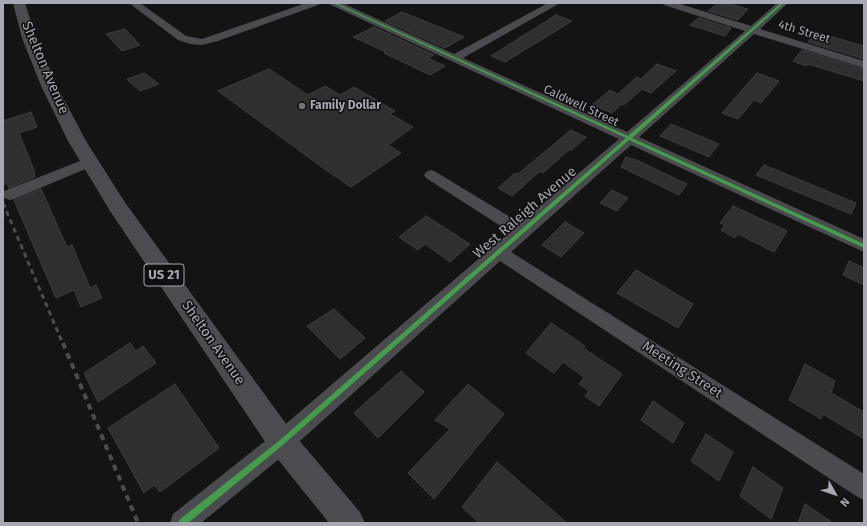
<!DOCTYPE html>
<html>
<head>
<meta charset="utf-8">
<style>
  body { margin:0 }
  #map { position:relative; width:867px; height:526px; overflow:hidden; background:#141415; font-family:"Fira Sans",sans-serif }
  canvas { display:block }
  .frame { position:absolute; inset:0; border:4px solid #a7a9b4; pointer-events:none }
  .north { position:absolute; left:815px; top:474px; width:40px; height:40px; -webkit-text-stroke:3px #0f0f10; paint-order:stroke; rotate:130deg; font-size:11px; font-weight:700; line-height:16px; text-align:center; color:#a7a9b4 }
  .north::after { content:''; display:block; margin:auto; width:14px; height:18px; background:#a7a9b4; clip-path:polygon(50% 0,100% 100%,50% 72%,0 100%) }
</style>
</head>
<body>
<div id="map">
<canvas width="867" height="526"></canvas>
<div class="frame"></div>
<div class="north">N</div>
</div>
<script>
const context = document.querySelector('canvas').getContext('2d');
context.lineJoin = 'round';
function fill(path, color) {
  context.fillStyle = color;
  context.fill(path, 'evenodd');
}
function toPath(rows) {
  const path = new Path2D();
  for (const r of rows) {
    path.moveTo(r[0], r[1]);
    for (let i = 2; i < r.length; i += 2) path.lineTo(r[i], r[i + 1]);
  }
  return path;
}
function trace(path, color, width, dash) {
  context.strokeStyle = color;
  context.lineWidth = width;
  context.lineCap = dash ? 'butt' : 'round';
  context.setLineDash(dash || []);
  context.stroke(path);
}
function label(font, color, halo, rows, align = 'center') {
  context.font = font + ' "Fira Sans",sans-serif';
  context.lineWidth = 3;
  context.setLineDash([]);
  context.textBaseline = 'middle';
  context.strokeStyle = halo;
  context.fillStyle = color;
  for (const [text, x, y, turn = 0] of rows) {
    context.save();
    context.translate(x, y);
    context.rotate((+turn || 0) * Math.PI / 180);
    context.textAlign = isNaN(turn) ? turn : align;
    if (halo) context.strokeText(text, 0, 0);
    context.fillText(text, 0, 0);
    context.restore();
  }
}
const building = toPath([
  [718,3,726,3,748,9,738,20,708,11,718,3],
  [402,12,464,37,445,48,385,21,402,12],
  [556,15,572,21,505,62,491,56,556,15],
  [699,18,731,28,725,36,690,25,699,18],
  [374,27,434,55,428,58,445,66,430,75,384,53,386,52,353,37,374,27],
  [125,29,140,45,122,51,106,34,125,29],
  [815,32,864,46,864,59,808,42,815,32],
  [802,50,864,69,864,81,808,64,806,66,793,61,802,50],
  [657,64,676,71,651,93,642,89,624,105,622,104,612,113,592,105,610,90,618,94,637,77,641,79,657,64],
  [269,69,308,95,325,86,340,95,354,87,395,111,390,114,413,127,388,145,401,153,351,187,326,170,218,91,269,69],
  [144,73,159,84,140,91,127,79,144,73],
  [757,73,779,81,761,103,754,100,738,119,722,113,757,73],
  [31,112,37,127,19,133,35,173,34,174,35,177,9,188,7,183,3,185,3,121,31,112],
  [671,124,719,144,709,157,660,136,671,124],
  [571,130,586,137,572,150,570,149,543,173,540,171,512,196,498,188,515,173,518,174,571,130],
  [626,157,636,160,687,184,679,195,621,167,626,157],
  [764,165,856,203,851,214,756,175,764,165],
  [41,189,67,247,72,245,90,288,96,285,102,298,81,307,74,290,56,298,14,200,41,189],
  [612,190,628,198,617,211,600,203,612,190],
  [733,206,787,231,774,252,738,234,735,238,721,230,725,225,720,223,733,206],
  [426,216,470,244,450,262,425,244,418,250,399,237,426,216],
  [565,222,584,233,561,257,542,245,565,222],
  [849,261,864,268,864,285,843,275,849,261],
  [636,270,693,304,678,328,617,293,636,270],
  [334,309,365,338,340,359,307,326,334,309],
  [551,323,585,346,583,348,622,374,599,406,585,396,589,391,579,384,584,377,563,362,554,373,526,353,551,323],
  [130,343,136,351,143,346,156,363,98,402,84,373,130,343],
  [805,364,835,381,831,393,864,412,864,439,823,414,821,419,789,400,805,364],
  [401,371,424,392,378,438,354,413,401,371],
  [175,384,219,448,160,492,154,485,144,493,108,428,175,384],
  [468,384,504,414,434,499,408,473,450,429,435,420,468,384],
  [653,401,684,423,673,443,641,420,653,401],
  [706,434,733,452,719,481,691,461,706,434],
  [497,462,567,523,479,523,462,507,497,462],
  [753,467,783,488,771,519,740,496,753,467],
  [805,504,833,523,798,523,805,504]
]);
fill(building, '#2f2f30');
trace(building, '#3d3e41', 1);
fill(toPath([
  [129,3,140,3,186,36,202,39,306,3,320,3,318,5,218,41,202,45,190,44,178,40,129,3],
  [329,3,342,3,454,54,548,3,560,3,463,58,627,132,745,31,664,5,662,3,677,3,751,26,777,3,788,3,760,29,864,61,864,68,754,34,639,137,864,239,864,252,631,145,511,252,864,474,864,500,856,496,500,261,290,450,201,523,170,523,173,514,274,434,510,232,426,178,424,175,426,172,431,170,436,172,520,223,619,139,331,5,329,3],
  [90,157,95,159,97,162,95,165,14,199,9,200,3,197,4,191,90,157]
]), '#4a4b4e');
fill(toPath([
  [13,3,25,3,36,38,58,88,86,141,124,201,292,432,360,512,365,523,329,523,272,452,110,211,68,141,42,88,22,38,13,3]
]), '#4c4c50');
trace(toPath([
  [3,203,63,344]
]), '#4c4c4f', 3, [5, 4]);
trace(toPath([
  [63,343,138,523]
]), '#4c4c4f', 4, [6, 5]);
fill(toPath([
  [333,3,336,3,628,136,781,3,784,3,632,138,864,244,864,248,629,140,284,444,188,523,178,523,179,520,280,440,626,138,333,3]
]), '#469c4c');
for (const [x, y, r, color] of [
  [302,106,4,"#74757c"]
]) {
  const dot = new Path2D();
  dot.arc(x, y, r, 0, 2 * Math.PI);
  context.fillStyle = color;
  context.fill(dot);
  trace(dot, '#0f0f10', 1.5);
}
label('12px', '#a7a9b4', '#0f0f10', [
  ["4th Street",804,32,17],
  ["Caldwell Street",581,106,25]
]);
label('bold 12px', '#a7a9b4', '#0f0f10', [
  ["Family Dollar",310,106]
], 'left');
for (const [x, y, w] of [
  [164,275,40]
]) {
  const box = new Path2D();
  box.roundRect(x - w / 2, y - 11, w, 22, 3);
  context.fillStyle = '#0f0f10';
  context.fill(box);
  trace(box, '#a7a9b4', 1);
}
label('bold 13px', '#a7a9b4', null, [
  ["US 21",164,275]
]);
label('14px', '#a7a9b4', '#0f0f10', [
  ["Shelton Avenue",45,68,67],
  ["West Raleigh Avenue",525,213,-41],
  ["Shelton Avenue",213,343,55],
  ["Meeting Street",682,370,33]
]);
</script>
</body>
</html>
